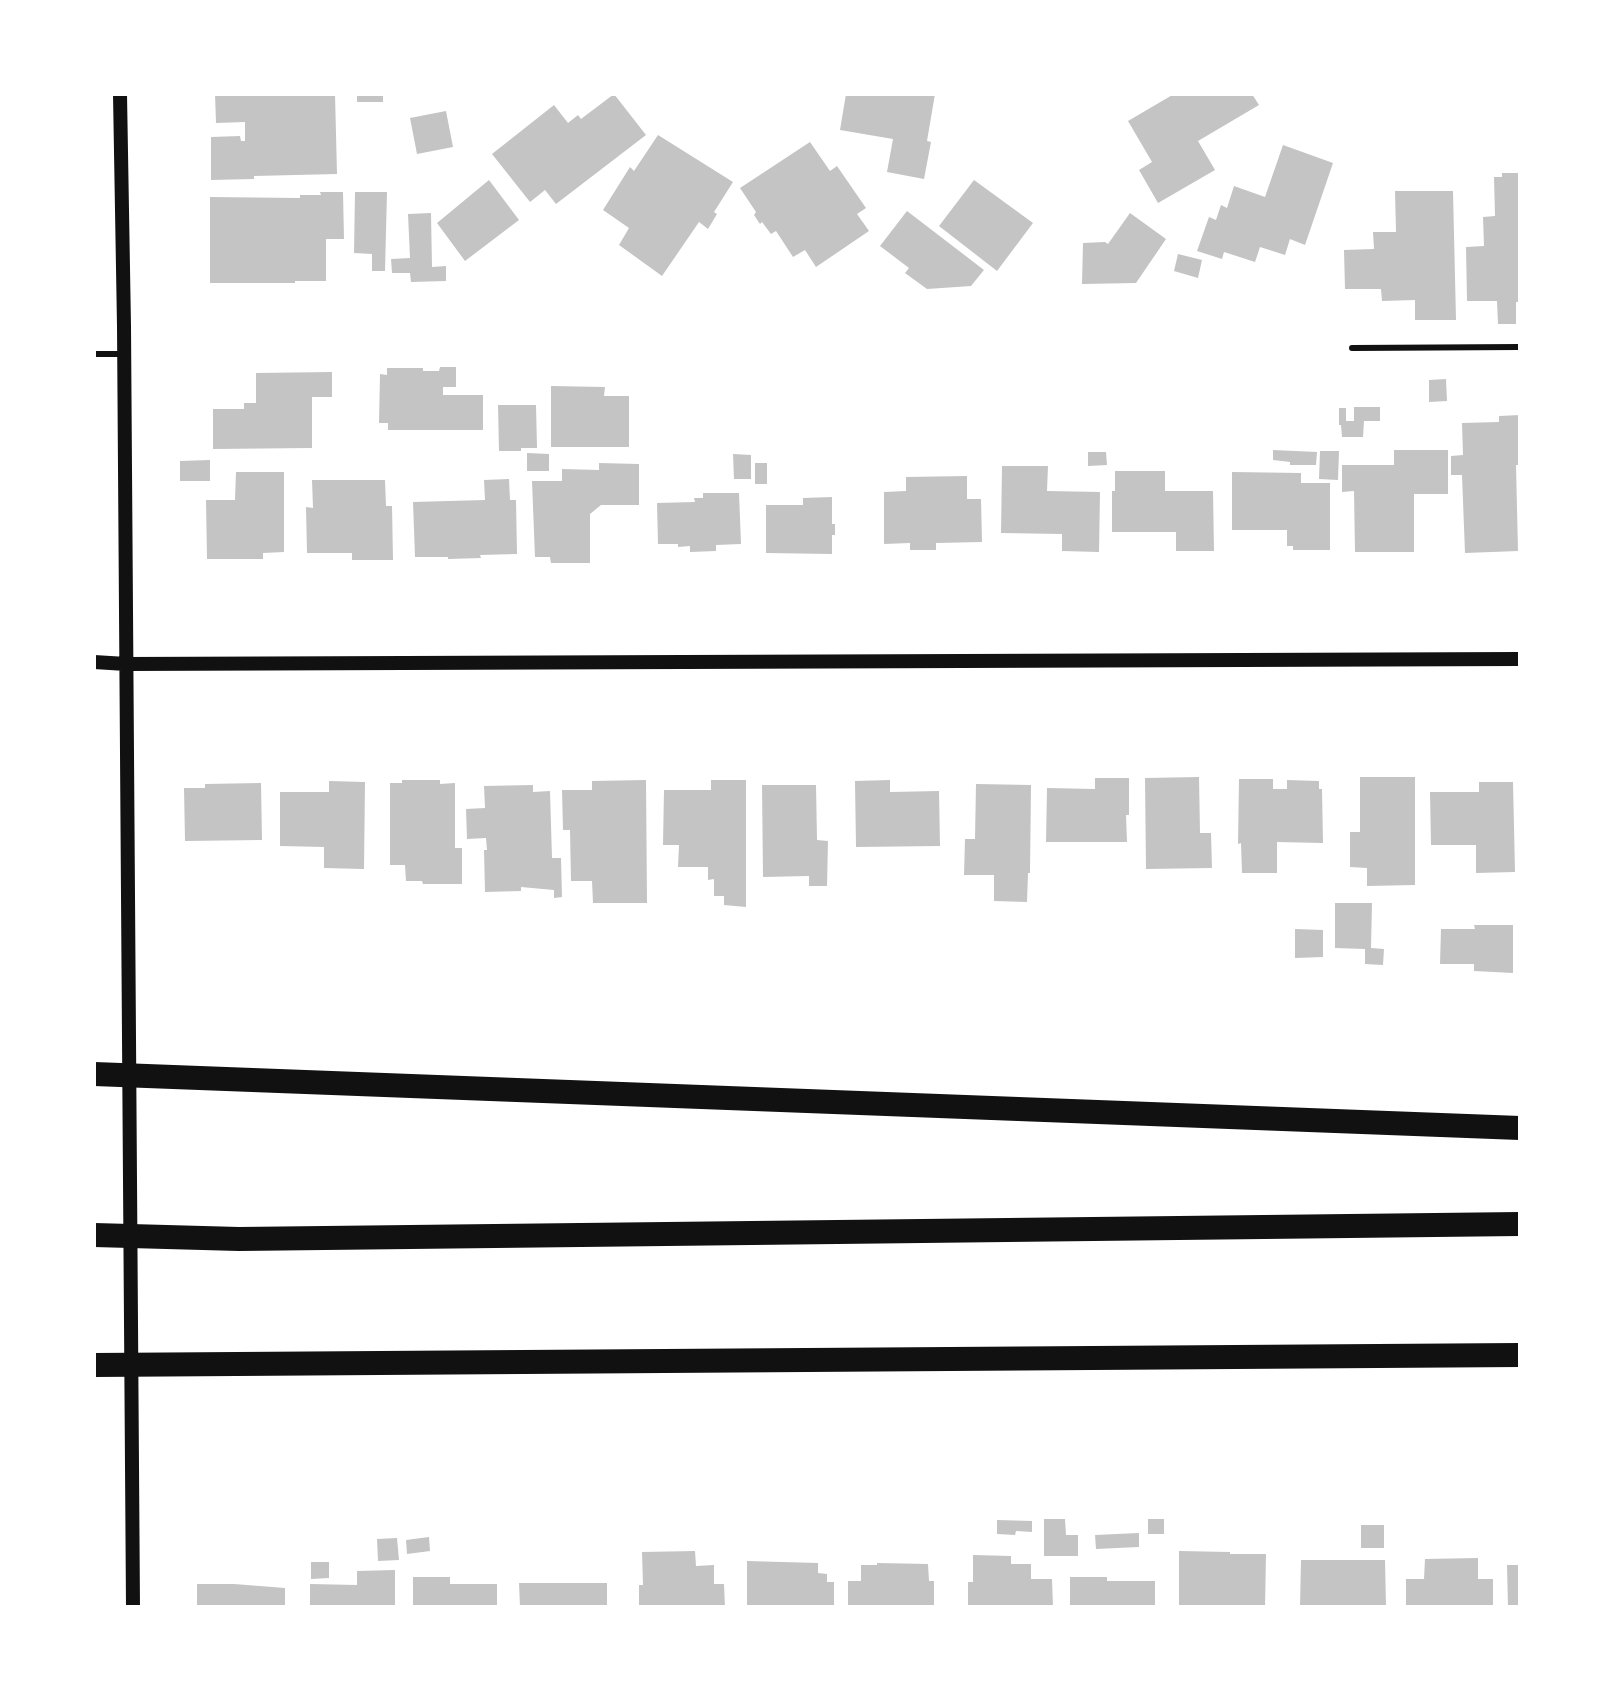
<!DOCTYPE html>
<html>
<head>
<meta charset="utf-8">
<style>
  body { margin:0 }
  #map { position:relative; width:1614px; height:1701px; overflow:hidden; background:#fff; font-family:"Varela Round",sans-serif }
  canvas { display:block }
  .frame { position:absolute; inset:0; border:96px solid #fff; pointer-events:none }
</style>
</head>
<body>
<div id="map">
<canvas width="1614" height="1701"></canvas>
<div class="frame"></div>
</div>
<script>
const context = document.querySelector('canvas').getContext('2d');
context.lineJoin = 'round';
function fill(path, color) {
  context.fillStyle = color;
  context.fill(path, 'evenodd');
}
function toPath(rows) {
  const path = new Path2D();
  for (const r of rows) {
    path.moveTo(r[0], r[1]);
    for (let i = 2; i < r.length; i += 2) path.lineTo(r[i], r[i + 1]);
  }
  return path;
}
function trace(path, color, width, dash) {
  context.strokeStyle = color;
  context.lineWidth = width;
  context.lineCap = dash ? 'butt' : 'round';
  context.setLineDash(dash || []);
  context.stroke(path);
}
fill(toPath([
  [215,94,335,94,337,174,254,176,254,179,211,180,211,137,240,136,241,141,245,141,245,122,216,123],
  [357,94,383,94,383,102,357,102],
  [614,94,646,135,556,204,545,190,530,202,492,154,554,105,568,123,578,115,581,119],
  [846,94,935,94,927,141,931,142,924,179,887,172,893,139,840,130],
  [1174,94,1252,94,1259,105,1198,141,1215,170,1158,203,1139,170,1152,162,1128,121],
  [446,111,453,147,417,154,410,118],
  [658,135,733,182,714,212,717,214,708,229,699,222,662,276,619,245,629,228,603,210,630,167,634,171],
  [810,142,830,171,837,166,866,208,857,214,869,231,816,267,805,250,793,257,776,231,771,234,762,222,760,224,754,215,756,212,740,188],
  [1283,145,1333,163,1305,245,1290,239,1285,255,1260,247,1255,262,1224,252,1222,259,1197,251,1209,217,1216,220,1221,205,1227,208,1234,186,1265,197],
  [1502,173,1520,173,1520,302,1516,302,1516,324,1498,324,1497,301,1467,301,1466,247,1484,246,1483,217,1495,216,1494,177,1502,177],
  [489,180,519,220,465,261,437,223],
  [974,180,1033,223,997,271,939,226],
  [1395,191,1453,191,1456,320,1415,320,1415,300,1382,301,1381,289,1345,289,1344,250,1374,249,1373,232,1396,232],
  [320,192,343,192,344,239,326,239,326,281,295,281,295,283,210,283,210,197,300,198,300,195,321,195],
  [355,192,387,192,385,271,372,271,372,254,354,253],
  [907,211,984,270,971,286,927,289,905,273,909,268,880,246],
  [431,213,432,267,446,266,446,281,411,282,410,273,392,273,391,259,410,258,408,214],
  [1130,213,1166,239,1136,283,1082,284,1083,243,1105,242,1108,244],
  [1178,254,1202,260,1198,278,1174,271],
  [440,367,456,367,456,387,443,387,443,395,483,395,483,430,388,430,388,423,379,423,380,374,387,375,387,368,423,368,423,371,439,371],
  [332,372,332,397,312,397,312,448,213,449,213,409,244,409,244,403,256,403,256,373],
  [1446,379,1447,401,1429,402,1429,380],
  [551,386,605,387,604,396,629,396,629,447,551,447],
  [498,405,536,405,537,448,521,448,521,451,499,451],
  [1354,407,1380,407,1380,421,1364,421,1363,437,1342,437,1341,425,1339,425,1339,408,1346,408,1346,421,1354,421],
  [1520,415,1520,465,1516,465,1518,551,1465,553,1462,475,1451,475,1451,456,1463,455,1462,423,1499,422,1499,416],
  [1273,450,1317,452,1316,465,1290,465,1290,462,1273,460],
  [1394,450,1448,450,1448,494,1414,494,1414,552,1355,552,1354,491,1342,492,1342,465,1394,465],
  [1320,451,1339,451,1338,480,1319,479],
  [1088,452,1106,452,1107,465,1088,466],
  [527,453,549,454,549,471,527,471],
  [733,454,751,455,751,479,734,479],
  [210,460,210,481,180,481,180,461],
  [599,463,639,464,639,505,601,505,590,514,590,563,551,563,550,557,535,557,532,481,562,481,562,469,599,470],
  [755,463,767,463,767,484,755,484],
  [1002,466,1048,466,1047,491,1100,492,1099,552,1062,551,1062,534,1001,533],
  [1115,471,1165,471,1165,491,1213,491,1214,551,1176,551,1176,532,1112,532,1112,491,1115,491],
  [236,472,284,472,284,552,263,553,263,559,207,559,206,500,235,500],
  [1232,472,1301,473,1301,483,1330,483,1330,550,1293,550,1293,546,1287,546,1287,530,1232,530],
  [967,476,967,499,981,499,982,542,936,543,936,550,910,550,910,543,884,544,884,492,906,491,906,477],
  [509,479,510,500,516,500,517,554,480,555,481,558,448,559,448,557,415,557,413,502,485,500,484,480],
  [312,480,385,480,386,506,392,506,393,560,352,560,352,553,307,553,306,507,313,508],
  [703,493,739,493,741,544,716,545,716,551,690,552,690,546,678,547,678,544,658,544,657,503,695,502,694,498,703,498],
  [832,497,832,524,835,524,835,535,832,535,832,554,766,553,766,505,803,505,803,498],
  [1199,777,1200,833,1211,833,1212,868,1146,869,1145,778],
  [1360,777,1415,777,1415,885,1367,886,1367,868,1350,867,1350,832,1360,832],
  [1095,778,1129,778,1129,815,1126,815,1127,842,1046,842,1047,788,1095,789],
  [1239,779,1273,779,1273,789,1287,789,1287,780,1319,781,1319,789,1322,789,1323,843,1277,842,1277,873,1242,873,1241,843,1238,844],
  [402,780,440,780,440,784,455,783,455,848,462,848,462,884,423,884,422,881,406,881,405,865,390,865,390,783,402,783],
  [646,780,647,903,593,903,592,881,571,881,570,830,563,830,562,790,592,790,592,781],
  [711,780,746,780,746,907,724,905,724,896,714,896,714,879,708,880,708,867,678,867,679,845,663,845,664,790,711,790],
  [890,780,890,792,939,791,940,846,856,847,855,781],
  [329,781,365,782,364,869,324,868,324,847,280,846,280,792,329,792],
  [1479,782,1513,782,1515,872,1476,873,1476,845,1431,845,1430,792,1479,792],
  [261,783,262,840,185,841,184,788,205,788,205,784],
  [976,784,1031,785,1030,873,1028,873,1027,902,994,901,994,875,964,875,965,839,975,839],
  [533,785,533,792,550,791,552,858,561,858,562,897,554,898,554,890,521,887,521,891,485,892,484,850,487,850,486,838,467,839,466,809,485,808,484,786],
  [762,785,816,785,817,840,828,841,827,886,809,886,809,876,763,877],
  [1335,903,1372,903,1371,948,1384,949,1383,965,1365,964,1365,949,1335,948],
  [1474,925,1513,925,1513,973,1474,971,1474,964,1440,964,1441,929,1475,929],
  [1295,929,1323,930,1323,957,1295,958],
  [1044,1519,1065,1519,1066,1535,1078,1535,1078,1556,1044,1556],
  [1148,1519,1164,1519,1164,1534,1148,1534],
  [997,1520,1032,1521,1032,1532,1016,1531,1015,1535,997,1534],
  [1361,1525,1384,1525,1384,1548,1361,1548],
  [1139,1533,1139,1547,1096,1549,1095,1535],
  [429,1537,430,1551,407,1554,406,1540],
  [397,1538,399,1560,378,1561,377,1539],
  [695,1551,696,1566,714,1565,714,1584,724,1584,725,1607,639,1607,639,1585,643,1585,642,1552],
  [1179,1551,1230,1552,1230,1554,1266,1554,1265,1607,1179,1607],
  [973,1555,1011,1556,1011,1564,1031,1564,1031,1579,1052,1579,1053,1607,968,1607,968,1582,973,1582],
  [1478,1558,1478,1579,1493,1579,1493,1607,1406,1607,1406,1579,1424,1579,1425,1559],
  [1301,1560,1385,1560,1386,1607,1300,1607],
  [747,1561,818,1563,818,1573,827,1574,827,1582,834,1582,834,1607,747,1607],
  [311,1562,329,1562,329,1578,311,1579],
  [877,1563,928,1564,929,1581,934,1581,934,1607,848,1607,848,1581,861,1581,861,1565,877,1565],
  [1507,1565,1520,1565,1520,1607,1508,1607],
  [395,1570,395,1607,310,1607,310,1584,357,1585,357,1571],
  [413,1577,450,1577,450,1584,497,1584,497,1607,413,1607],
  [1070,1577,1107,1577,1107,1581,1155,1581,1155,1607,1070,1607],
  [519,1583,607,1583,607,1607,520,1607],
  [197,1584,234,1584,285,1588,285,1607,197,1607]
]), '#c4c4c4');
trace(toPath([
  [1352,348,1520,347],
  [94,354,122,354]
]), '#111', 6);
trace(toPath([
  [120,94,124,326,133,1607],
  [94,662,126,664,1520,659]
]), '#111', 14);
trace(toPath([
  [94,1074,1520,1128],
  [94,1235,239,1239,1520,1224],
  [94,1365,1520,1355]
]), '#111', 24);
</script>
</body>
</html>
